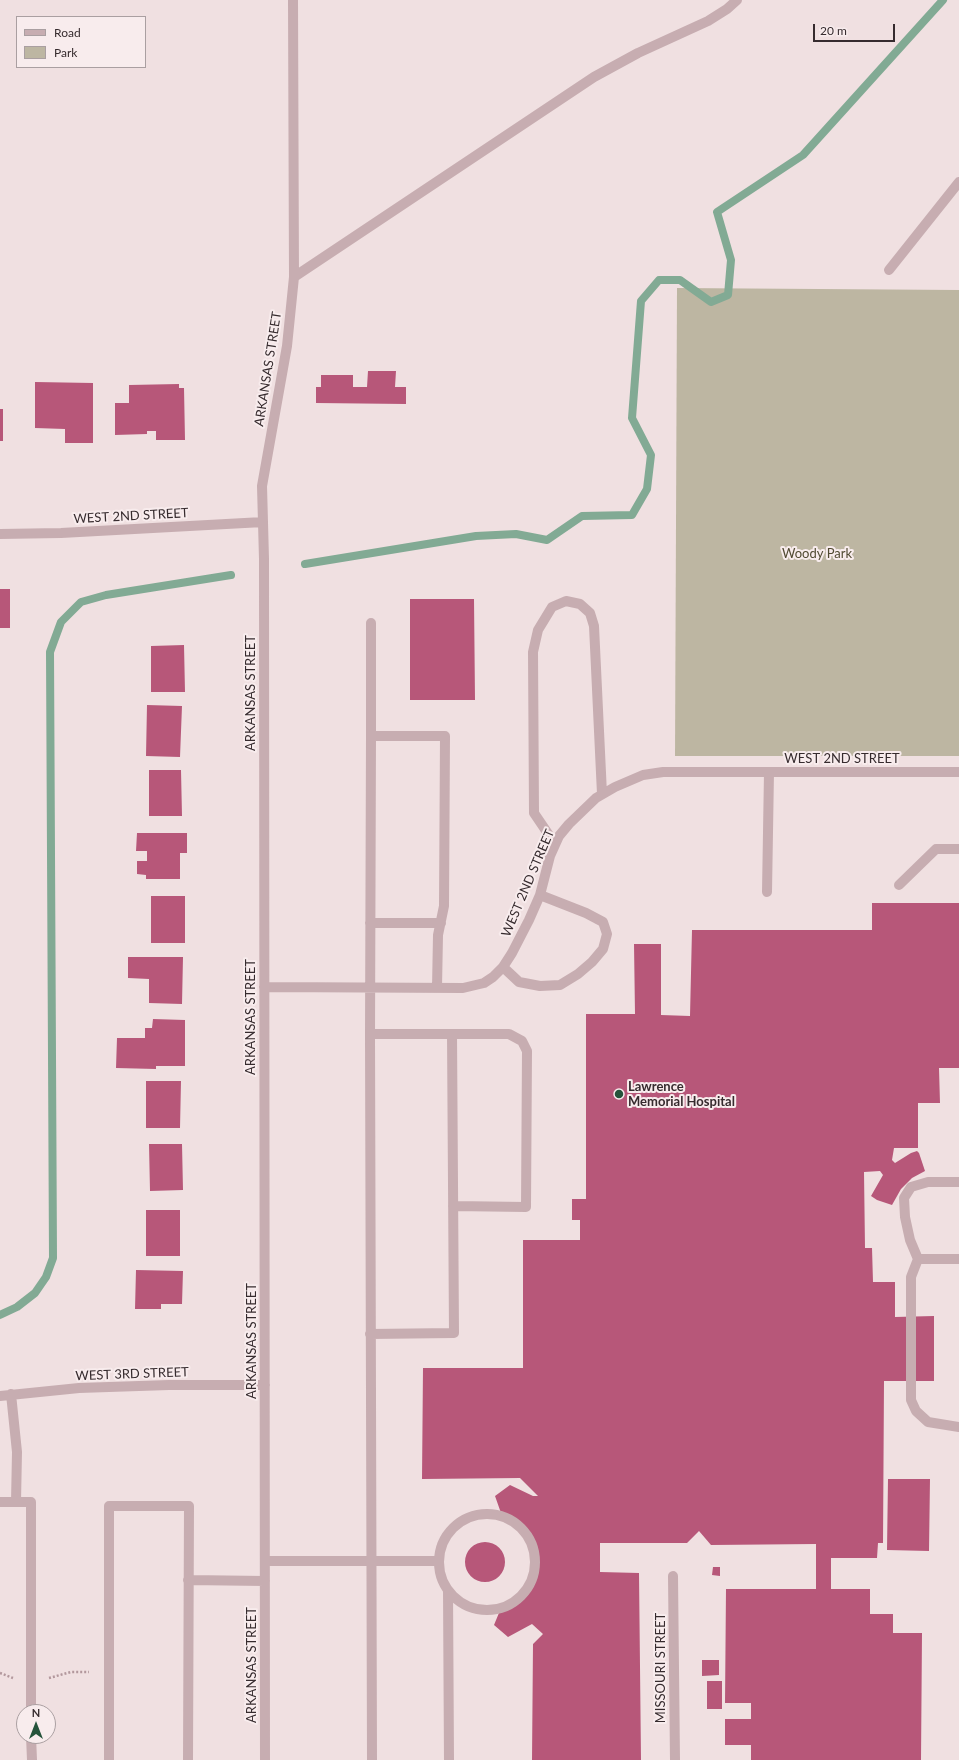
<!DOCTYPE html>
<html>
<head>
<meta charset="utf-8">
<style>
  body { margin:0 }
  #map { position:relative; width:959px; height:1760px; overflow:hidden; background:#f0e0e1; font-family:Lato,sans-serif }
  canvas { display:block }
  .legend { position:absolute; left:16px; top:16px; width:130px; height:52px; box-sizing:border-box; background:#f8eced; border:1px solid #aa9fa1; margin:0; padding:5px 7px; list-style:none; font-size:12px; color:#362b2e }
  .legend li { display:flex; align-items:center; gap:8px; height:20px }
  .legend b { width:20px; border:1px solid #aa9fa1 }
  .north { position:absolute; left:16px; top:1704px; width:40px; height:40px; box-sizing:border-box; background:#f8eced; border:1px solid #aa9fa1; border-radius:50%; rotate:0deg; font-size:11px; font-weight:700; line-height:16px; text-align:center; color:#362b2e }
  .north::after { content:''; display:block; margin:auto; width:14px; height:18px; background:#25533b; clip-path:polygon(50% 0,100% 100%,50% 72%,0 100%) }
  .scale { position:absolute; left:813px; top:24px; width:82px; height:18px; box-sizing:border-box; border:2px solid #362b2e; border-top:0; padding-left:5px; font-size:12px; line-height:14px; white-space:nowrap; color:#362b2e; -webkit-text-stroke:3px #f8eced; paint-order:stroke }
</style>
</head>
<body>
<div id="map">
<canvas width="959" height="1760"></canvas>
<ul class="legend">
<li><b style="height:5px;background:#c7adb1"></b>Road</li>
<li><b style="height:11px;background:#bdb6a2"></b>Park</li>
</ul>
<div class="north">N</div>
<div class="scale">20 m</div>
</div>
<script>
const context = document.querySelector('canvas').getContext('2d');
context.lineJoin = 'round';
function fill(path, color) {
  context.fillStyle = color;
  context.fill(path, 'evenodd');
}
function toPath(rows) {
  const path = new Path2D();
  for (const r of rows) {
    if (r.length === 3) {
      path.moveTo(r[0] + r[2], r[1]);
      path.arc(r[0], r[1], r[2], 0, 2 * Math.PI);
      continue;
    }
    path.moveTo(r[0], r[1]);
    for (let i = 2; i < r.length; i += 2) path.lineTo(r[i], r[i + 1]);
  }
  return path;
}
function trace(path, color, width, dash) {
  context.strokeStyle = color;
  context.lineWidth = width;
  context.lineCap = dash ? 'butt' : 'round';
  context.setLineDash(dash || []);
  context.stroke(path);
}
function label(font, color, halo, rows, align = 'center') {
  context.font = font + ' Lato,sans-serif';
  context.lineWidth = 4;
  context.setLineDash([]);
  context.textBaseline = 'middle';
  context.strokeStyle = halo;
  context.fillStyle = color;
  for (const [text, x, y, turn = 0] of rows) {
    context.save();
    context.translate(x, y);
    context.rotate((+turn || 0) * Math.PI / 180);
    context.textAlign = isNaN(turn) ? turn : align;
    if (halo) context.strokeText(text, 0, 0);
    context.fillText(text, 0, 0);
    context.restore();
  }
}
fill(toPath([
  [677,288,959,290,959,756,675,756]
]), '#bdb6a2');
trace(toPath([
  [305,564,476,536,516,534,547,540,582,516,632,515,647,489,651,455,632,418,641,301,659,280,680,280,711,302,728,295,731,260,717,212,803,155,943,0],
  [0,1315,17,1307,35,1293,46,1277,53,1258,50,652,61,622,81,602,106,595,231,575]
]), '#82aa94', 8);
fill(toPath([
  [368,371,396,371,395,387,406,387,406,404,316,403,316,387,321,387,321,375,353,375,353,387,367,387],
  [35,382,93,383,93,443,65,443,65,429,35,428],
  [179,384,179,388,184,388,185,440,156,440,156,431,147,431,147,434,115,435,115,403,129,403,129,385],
  [0,409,3,409,3,441,0,441],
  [0,589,10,589,10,628,0,628],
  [410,599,474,599,475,700,410,700],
  [184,645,185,692,151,692,151,646],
  [147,705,182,706,180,757,146,756],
  [149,770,181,770,182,816,149,816],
  [137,833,187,833,187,853,180,853,180,879,146,879,146,875,137,874,137,861,147,861,147,851,136,851],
  [151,896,185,896,185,943,151,943],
  [872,903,959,903,959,1068,939,1068,940,1103,918,1103,918,1148,894,1148,892,1160,895,1163,911,1153,917,1151,919,1153,925,1171,912,1178,901,1189,892,1205,877,1200,871,1196,883,1175,880,1171,864,1172,865,1248,872,1248,873,1282,895,1282,895,1317,934,1316,934,1381,884,1381,883,1543,878,1543,877,1558,831,1558,831,1589,870,1589,870,1614,893,1614,893,1633,922,1633,921,1760,751,1760,751,1745,725,1745,725,1719,751,1719,751,1703,725,1703,726,1589,816,1589,816,1544,711,1545,699,1531,687,1543,600,1543,600,1572,639,1573,641,1760,532,1760,533,1644,543,1634,532,1624,508,1637,494,1625,501,1608,516,1601,526,1590,533,1576,536,1561,533,1545,526,1531,515,1520,501,1513,495,1496,510,1485,533,1496,538,1496,520,1478,422,1479,423,1368,523,1368,523,1240,580,1240,580,1220,572,1220,572,1199,586,1199,586,1014,635,1014,634,944,661,944,661,1015,690,1016,692,930,872,930],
  [128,957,183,957,182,1004,149,1003,149,979,128,978],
  [153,1019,185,1020,185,1066,156,1066,156,1069,116,1068,117,1038,145,1038,145,1028,152,1028],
  [146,1081,181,1081,180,1128,146,1128],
  [149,1144,182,1144,183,1190,150,1191],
  [146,1210,180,1210,180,1256,146,1256],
  [136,1270,183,1271,182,1304,161,1304,161,1309,135,1309],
  [888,1479,930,1479,929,1551,887,1550],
  [485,1562,20],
  [713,1567,720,1567,720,1576,712,1575],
  [702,1660,719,1660,719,1675,702,1676],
  [707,1681,722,1681,722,1709,707,1709]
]), '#b75779');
trace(toPath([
  [0,1673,13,1678],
  [49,1678,71,1672,89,1672]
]), '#b2979c', 2.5, [2, 2]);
trace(toPath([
  [889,270,959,182],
  [294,277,594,77,638,53,708,21,727,9,737,0],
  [0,534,61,533,263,522],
  [371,736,371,623],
  [555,844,534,813,533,652,538,630,552,607,566,601,580,604,590,613,594,626,602,794],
  [899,885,936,849,959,849],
  [767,892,769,772],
  [370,923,441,923],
  [503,967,519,982,540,986,560,985,578,974,592,962,603,949,607,934,603,922,586,913,540,895],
  [264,987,463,988,484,983,493,977,503,967,512,953,529,920,540,895,550,856,559,836,569,824,596,798,615,787,643,775,663,772,959,772],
  [370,1034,509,1034,522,1041,527,1051,526,1207,453,1206],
  [959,1182,928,1182,911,1187,904,1198,905,1217,910,1240,918,1259,911,1277,911,1400,916,1411,928,1422,959,1427],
  [918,1259,959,1259],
  [370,1334,454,1333,452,1034],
  [11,1394,17,1452,16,1502],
  [0,1396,79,1388,169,1385,265,1385],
  [0,1502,31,1502,31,1712],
  [487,1562,48],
  [265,1561,439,1561],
  [673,1576,675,1760],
  [188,1580,265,1581],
  [448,1590,449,1760],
  [31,1736,32,1760],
  [109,1760,109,1506,189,1506,188,1760],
  [265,1760,264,559,262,486,287,346,294,277,293,0],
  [372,1760,370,1034,371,736,445,736,444,906,438,935,437,988]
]), '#c7adb1', 10);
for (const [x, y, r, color] of [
  [619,1094,5,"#25533b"]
]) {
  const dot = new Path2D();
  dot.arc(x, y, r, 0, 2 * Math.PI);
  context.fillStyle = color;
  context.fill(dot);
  trace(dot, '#f8eced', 1.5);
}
label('13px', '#362b2e', '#f8eced', [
  ["ARKANSAS STREET",268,369,-81],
  ["WEST 2ND STREET",131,516,-3],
  ["ARKANSAS STREET",251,693,-90],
  ["WEST 2ND STREET",842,759],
  ["WEST 2ND STREET",528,883,-67],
  ["ARKANSAS STREET",251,1017,-90],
  ["ARKANSAS STREET",252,1341,-90],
  ["WEST 3RD STREET",132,1374,-2],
  ["ARKANSAS STREET",252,1665,-90],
  ["MISSOURI STREET",661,1668,-90]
]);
label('13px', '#514a32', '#f8eced', [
  ["Woody Park",817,554]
]);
label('bold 13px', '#362b2e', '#f8eced', [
  ["Lawrence",628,1087],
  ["Memorial Hospital",628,1102]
], 'left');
</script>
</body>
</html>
